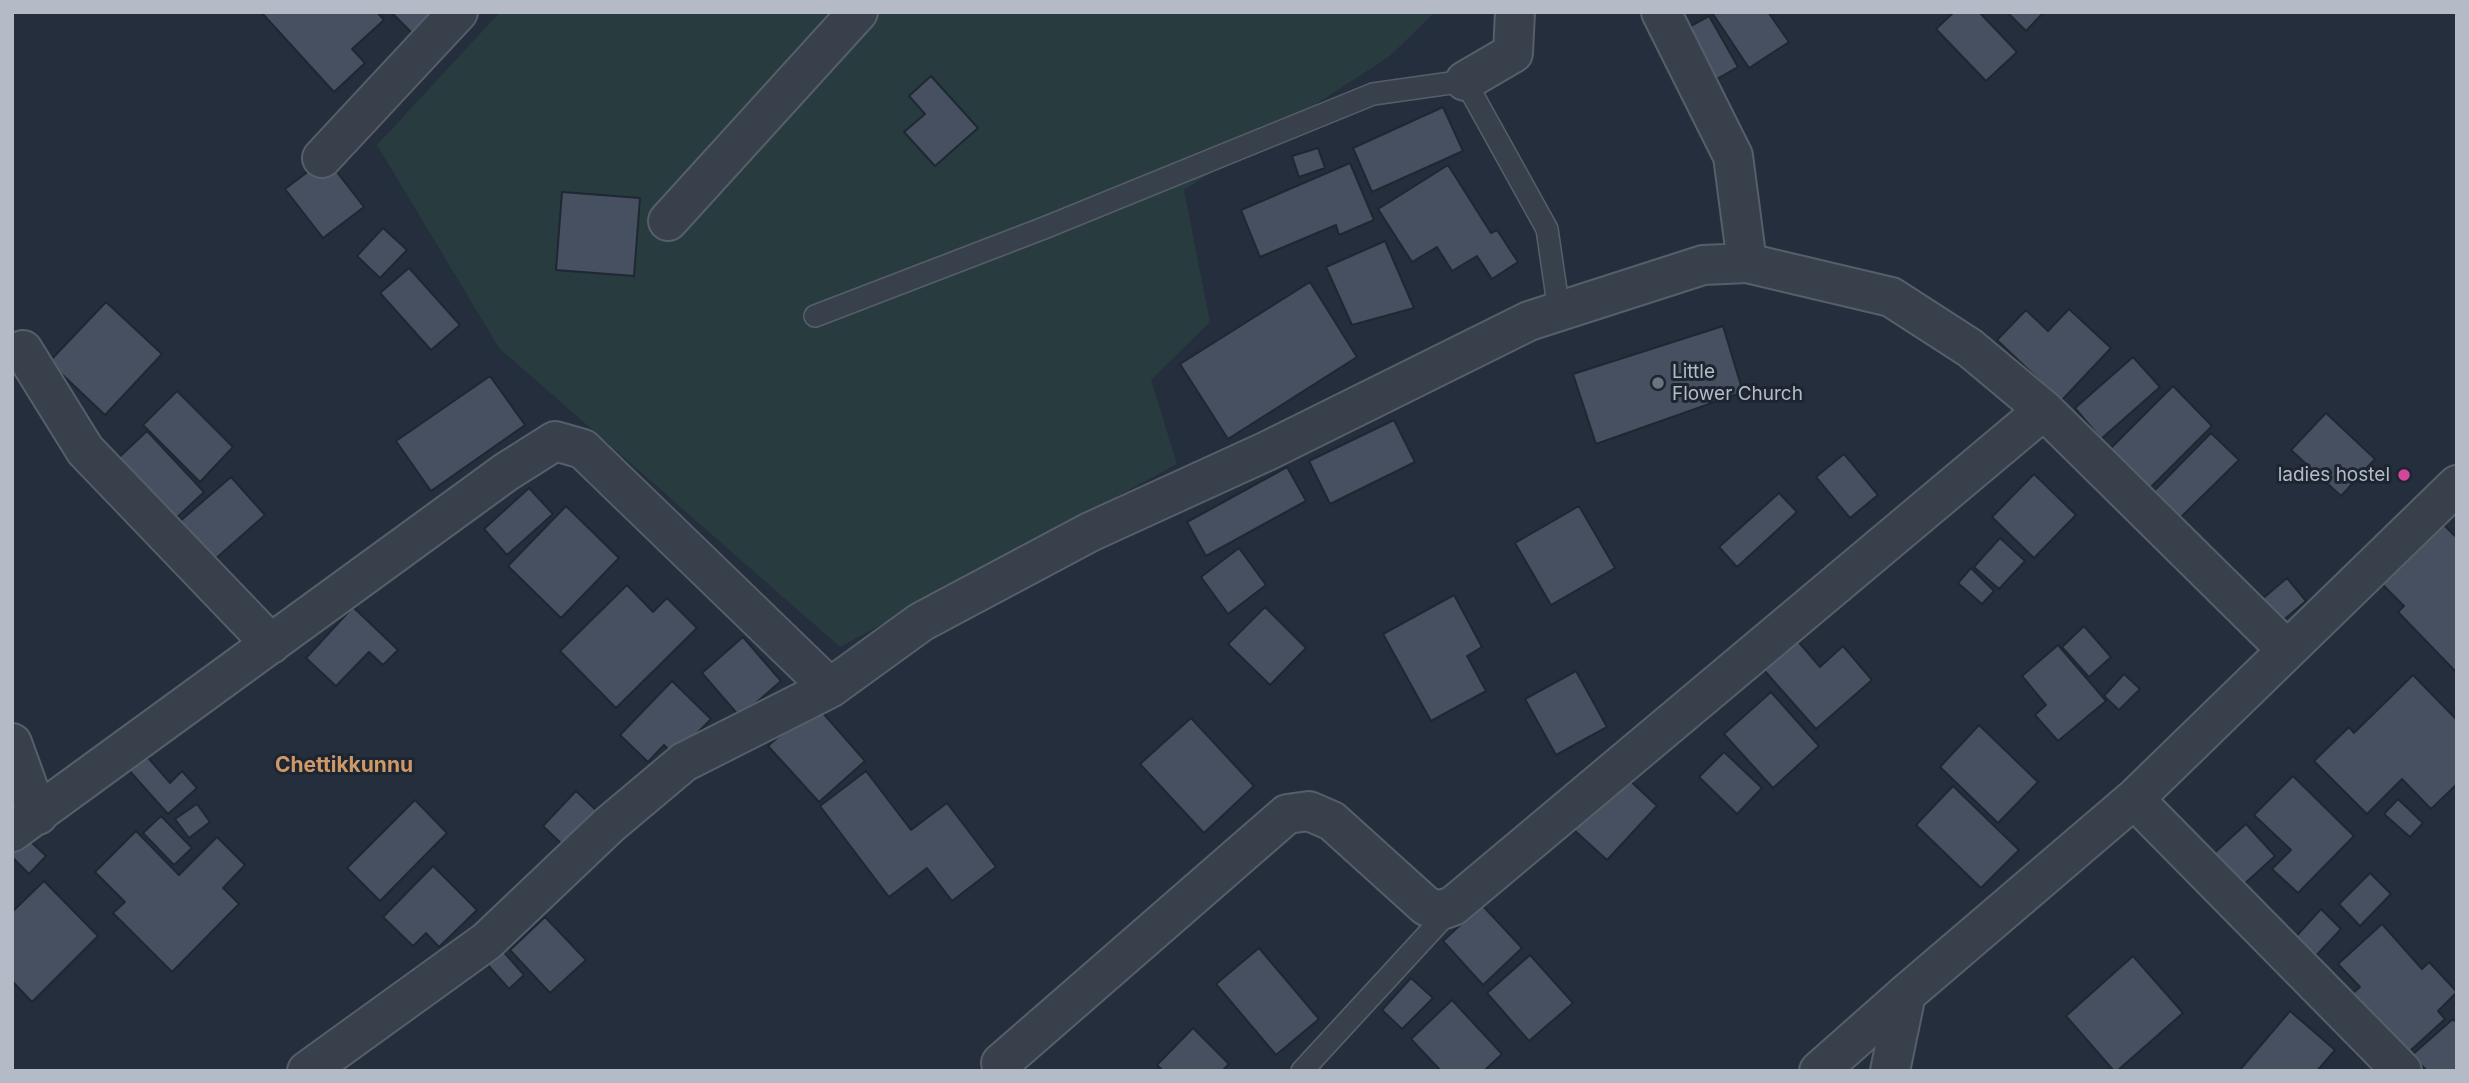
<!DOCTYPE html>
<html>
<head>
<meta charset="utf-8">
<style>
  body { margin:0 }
  #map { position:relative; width:2469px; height:1083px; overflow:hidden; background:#252e3c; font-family:Inter,sans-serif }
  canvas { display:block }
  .frame { position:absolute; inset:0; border:14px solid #b4bbc7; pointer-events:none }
</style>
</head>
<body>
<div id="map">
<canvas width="2469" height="1083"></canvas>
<div class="frame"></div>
</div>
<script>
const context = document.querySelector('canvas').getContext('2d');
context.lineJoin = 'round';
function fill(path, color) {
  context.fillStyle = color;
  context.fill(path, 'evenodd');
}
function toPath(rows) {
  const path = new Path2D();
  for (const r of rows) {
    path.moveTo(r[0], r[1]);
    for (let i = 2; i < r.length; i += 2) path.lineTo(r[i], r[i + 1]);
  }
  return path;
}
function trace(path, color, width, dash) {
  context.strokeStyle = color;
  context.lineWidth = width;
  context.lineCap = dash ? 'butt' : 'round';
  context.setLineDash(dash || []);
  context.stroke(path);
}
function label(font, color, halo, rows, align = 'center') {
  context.font = font + ' Inter,sans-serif';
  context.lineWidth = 6;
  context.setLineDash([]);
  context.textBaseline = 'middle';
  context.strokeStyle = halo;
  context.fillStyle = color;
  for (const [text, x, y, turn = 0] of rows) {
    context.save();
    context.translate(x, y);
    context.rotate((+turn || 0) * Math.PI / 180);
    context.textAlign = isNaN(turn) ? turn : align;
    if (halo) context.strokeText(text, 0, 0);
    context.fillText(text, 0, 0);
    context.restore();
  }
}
fill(toPath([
  [500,12,1435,12,1390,56,1184,190,1210,322,1151,380,1177,464,840,647,499,348,377,145]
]), '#283b3e');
const building = toPath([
  [261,12,377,12,384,20,352,49,365,63,334,92,261,12],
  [391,12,432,12,412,33,391,12],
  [1715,12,1768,12,1789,42,1749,68,1713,14,1715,12],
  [1954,12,1979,12,2017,52,1986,81,1936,29,1954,12],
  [2007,12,2044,12,2026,31,2007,12],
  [1709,16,1738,67,1715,80,1687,28,1709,16],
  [931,76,978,128,935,166,904,132,925,114,909,96,931,76],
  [1443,107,1463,151,1372,192,1353,148,1443,107],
  [1318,148,1325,168,1299,177,1292,156,1318,148],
  [326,158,364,207,323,238,285,189,326,158],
  [1350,163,1374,220,1339,235,1336,225,1260,257,1241,210,1350,163],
  [1448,165,1491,233,1497,230,1518,262,1492,279,1477,256,1452,271,1437,247,1412,262,1378,209,1448,165],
  [562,192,640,198,634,276,556,270,562,192],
  [383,228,407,250,380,278,357,256,383,228],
  [1385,241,1414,308,1352,325,1326,267,1385,241],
  [409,268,460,325,431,350,380,293,409,268],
  [1310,282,1357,357,1228,439,1180,364,1310,282],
  [106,302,162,354,105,415,49,362,106,302],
  [2069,309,2111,348,2061,401,1997,340,2026,310,2048,331,2069,309],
  [1723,326,1743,392,1596,444,1573,374,1723,326],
  [2133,357,2160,387,2101,439,2075,408,2133,357],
  [490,376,525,425,431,491,396,441,490,376],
  [2173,386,2212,426,2149,489,2110,449,2173,386],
  [177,391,233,447,200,482,143,425,177,391],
  [2326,413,2375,459,2341,496,2291,450,2326,413],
  [1394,420,1415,462,1330,504,1309,461,1394,420],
  [147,431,204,492,170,524,113,463,147,431],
  [2211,433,2239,460,2178,520,2151,494,2211,433],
  [1844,454,1878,495,1850,518,1816,477,1844,454],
  [1287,467,1306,501,1206,556,1187,522,1287,467],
  [2034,474,2076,515,2034,558,1992,517,2034,474],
  [231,477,265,515,213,561,179,522,231,477],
  [529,488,553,514,507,555,484,529,529,488],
  [1779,493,1797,512,1737,567,1719,547,1779,493],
  [566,506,619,558,561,618,508,566,566,506],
  [1579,506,1615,568,1551,605,1515,543,1579,506],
  [2443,524,2457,538,2457,673,2398,612,2404,606,2382,584,2443,524],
  [2000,538,2025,561,1999,589,1974,567,2000,538],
  [1239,548,1266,585,1228,614,1201,577,1239,548],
  [1971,568,1994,591,1982,604,1958,583,1971,568],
  [2287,578,2306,601,2280,623,2261,600,2287,578],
  [627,585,653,612,667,598,697,628,616,708,560,651,627,585],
  [1454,595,1482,647,1467,656,1486,691,1431,721,1383,634,1454,595],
  [353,607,398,650,383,665,369,652,336,686,306,658,353,607],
  [1265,607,1306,648,1270,685,1228,644,1265,607],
  [2084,626,2111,657,2089,677,2062,647,2084,626],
  [743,637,781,681,740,717,702,673,743,637],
  [1796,639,1820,667,1843,646,1872,680,1816,729,1763,669,1796,639],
  [2058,645,2106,701,2058,741,2035,715,2046,705,2022,676,2058,645],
  [1576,671,1607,727,1556,755,1525,699,1576,671],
  [2124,674,2140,689,2119,710,2104,696,2124,674],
  [2413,675,2457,720,2457,784,2431,809,2402,779,2367,814,2314,761,2349,727,2354,733,2413,675],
  [672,681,711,719,675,756,664,745,648,762,620,735,672,681],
  [1771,692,1819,746,1773,788,1724,734,1771,692],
  [815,704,865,761,819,802,768,746,815,704],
  [1191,718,1254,786,1204,833,1140,764,1191,718],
  [1979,725,2038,782,1998,823,1940,767,1979,725],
  [1724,752,1762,788,1737,814,1699,777,1724,752],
  [144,753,170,783,182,771,197,788,168,814,127,768,144,753],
  [866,771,911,830,947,803,996,867,952,901,927,868,889,897,820,806,866,771],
  [1623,774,1657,806,1607,860,1573,829,1623,774],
  [2293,776,2354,836,2298,893,2272,869,2291,850,2254,815,2293,776],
  [1953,786,2019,850,1981,888,1916,825,1953,786],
  [576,791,601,815,568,850,543,826,576,791],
  [2398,799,2423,823,2410,837,2384,814,2398,799],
  [415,800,447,833,380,901,347,868,415,800],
  [197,804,210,822,189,838,175,819,197,804],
  [161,816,192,848,174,865,143,833,161,816],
  [2246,824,2275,856,2242,886,2212,855,2246,824],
  [136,831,179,875,217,837,245,865,223,888,239,904,172,972,113,913,125,902,95,872,136,831],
  [27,838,46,856,29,874,12,857,12,853,27,838],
  [433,866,477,910,439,947,426,933,413,946,383,917,433,866],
  [2370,873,2391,894,2360,926,2339,904,2370,873],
  [44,881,98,936,32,1002,12,981,12,912,44,881],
  [1482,905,1522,948,1483,985,1443,941,1482,905],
  [2321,909,2341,929,2311,961,2291,942,2321,909],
  [545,917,586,960,550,993,510,950,545,917],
  [2382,924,2422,969,2429,962,2457,992,2438,1011,2445,1019,2400,1060,2346,999,2360,987,2338,964,2382,924],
  [1259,948,1319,1019,1276,1055,1216,984,1259,948],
  [502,950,524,975,509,989,487,964,502,950],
  [1530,955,1573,1003,1529,1041,1487,993,1530,955],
  [2133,956,2183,1013,2117,1071,2114,1071,2066,1016,2133,956],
  [1411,978,1433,998,1402,1029,1382,1010,1411,978],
  [1452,1000,1502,1054,1484,1071,1441,1071,1411,1039,1452,1000],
  [2290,1011,2335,1050,2317,1071,2239,1071,2290,1011],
  [2453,1019,2457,1023,2457,1068,2454,1071,2427,1071,2412,1055,2453,1019],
  [1193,1028,1229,1064,1222,1071,1163,1071,1157,1065,1193,1028]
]);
fill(building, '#465060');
trace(building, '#1f2733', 2);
const service = toPath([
  [815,316,1044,228,1373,94,1465,81,1547,229,1559,311],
  [1302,1071,1452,908]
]);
const minor = toPath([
  [1661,12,1733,156,1747,263],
  [1465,81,1513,53,1515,12],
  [322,158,458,12],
  [668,221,858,12],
  [23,350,85,450,271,644],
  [12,743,38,815],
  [2134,799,2402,1071],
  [12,832,506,472,555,441,583,449,830,688],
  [1001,1063,1287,814,1309,811,1332,821,1426,906,1438,911,1453,906,2044,410],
  [307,1071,487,941,609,825,684,762,830,688,921,622,1090,532,1267,451,1529,321,1703,265,1747,263,1891,297,1970,348,2044,410,2287,650],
  [1819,1071,1906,994],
  [1890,1071,1906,994,2134,799,2457,485]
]);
trace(service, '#565e6a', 24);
trace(minor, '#565e6a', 42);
trace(service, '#38404c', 21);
trace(minor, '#38404c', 38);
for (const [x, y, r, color] of [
  [1658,383,7,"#6b7280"],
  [2404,475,7,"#d1479c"]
]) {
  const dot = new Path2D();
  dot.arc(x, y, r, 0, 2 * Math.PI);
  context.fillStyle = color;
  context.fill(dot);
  trace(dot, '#1d2531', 2.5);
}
label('19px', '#b4bbc7', '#1d2531', [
  ["Little",1672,372],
  ["Flower Church",1672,394],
  ["ladies hostel",2390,475,"right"]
], 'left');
label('bold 21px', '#cf9967', '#1d2531', [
  ["Chettikkunnu",344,766]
]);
</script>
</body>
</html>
